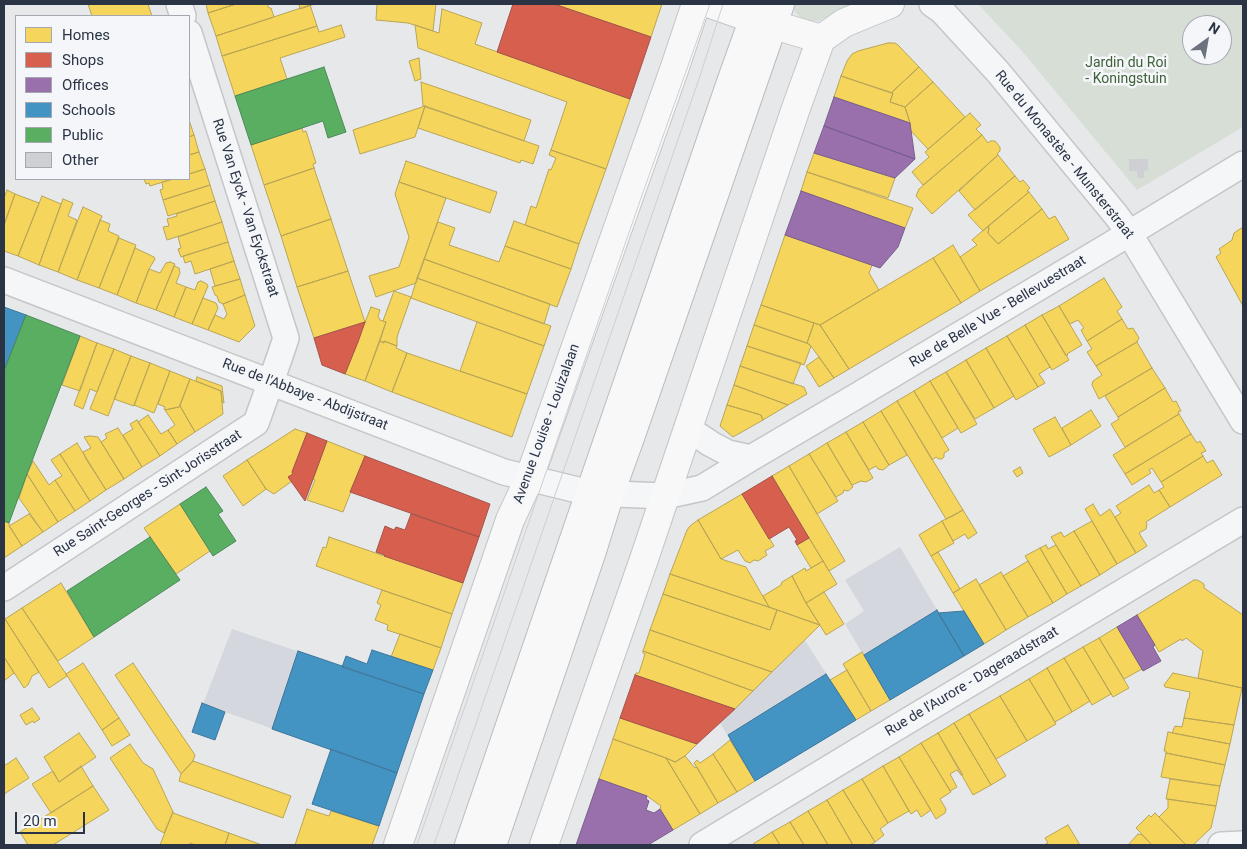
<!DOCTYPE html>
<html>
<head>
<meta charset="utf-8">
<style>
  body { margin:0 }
  #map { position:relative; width:1247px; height:849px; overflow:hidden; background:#e6e8ea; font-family:Roboto,sans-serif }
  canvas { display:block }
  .frame { position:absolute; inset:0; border:5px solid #2b3445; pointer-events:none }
  .legend { position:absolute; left:15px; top:15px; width:175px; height:165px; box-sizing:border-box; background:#f4f6f9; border:1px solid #a4a8b1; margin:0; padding:6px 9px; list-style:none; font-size:15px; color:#2b3445 }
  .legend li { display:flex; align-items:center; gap:10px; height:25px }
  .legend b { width:25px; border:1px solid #a4a8b1 }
  .north { position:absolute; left:1182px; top:15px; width:50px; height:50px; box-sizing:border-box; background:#f4f6f9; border:1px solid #a4a8b1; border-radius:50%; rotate:32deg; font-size:14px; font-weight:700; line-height:20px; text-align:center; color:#2b3445 }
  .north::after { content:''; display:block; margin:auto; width:18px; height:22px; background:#6c737f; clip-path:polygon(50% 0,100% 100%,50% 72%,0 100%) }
  .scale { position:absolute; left:15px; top:812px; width:70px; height:22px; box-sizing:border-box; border:2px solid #2b3445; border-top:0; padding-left:6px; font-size:15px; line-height:18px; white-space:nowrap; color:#2b3445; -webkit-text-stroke:4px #f4f6f9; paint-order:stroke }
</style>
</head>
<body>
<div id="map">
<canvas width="1247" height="849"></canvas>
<div class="frame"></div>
<ul class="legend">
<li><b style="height:14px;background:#f6d55c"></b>Homes</li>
<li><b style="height:14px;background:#d6604d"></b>Shops</li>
<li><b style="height:14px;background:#9970ab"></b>Offices</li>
<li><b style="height:14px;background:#4393c3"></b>Schools</li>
<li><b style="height:14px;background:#5aae61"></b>Public</li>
<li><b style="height:14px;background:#ced0d3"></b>Other</li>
</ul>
<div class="north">N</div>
<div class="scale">20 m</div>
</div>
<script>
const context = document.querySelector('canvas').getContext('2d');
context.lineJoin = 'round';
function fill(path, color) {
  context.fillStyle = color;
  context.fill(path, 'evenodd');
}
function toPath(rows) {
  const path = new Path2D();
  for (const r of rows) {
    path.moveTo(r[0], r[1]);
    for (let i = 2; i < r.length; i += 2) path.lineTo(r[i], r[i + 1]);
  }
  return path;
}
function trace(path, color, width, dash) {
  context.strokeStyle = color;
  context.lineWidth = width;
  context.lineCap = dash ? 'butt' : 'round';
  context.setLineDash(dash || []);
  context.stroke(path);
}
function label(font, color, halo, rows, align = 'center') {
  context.font = font + ' Roboto,sans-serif';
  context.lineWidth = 5;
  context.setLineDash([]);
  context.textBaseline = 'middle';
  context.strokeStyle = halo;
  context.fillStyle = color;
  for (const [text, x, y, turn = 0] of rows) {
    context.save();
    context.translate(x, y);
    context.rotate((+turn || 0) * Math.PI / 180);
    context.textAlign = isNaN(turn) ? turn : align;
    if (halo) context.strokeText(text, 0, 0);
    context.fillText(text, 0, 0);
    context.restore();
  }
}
fill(toPath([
  [900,547,964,656,890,700,845,624,864,611,845,580],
  [232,629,424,694,397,773,203,704],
  [804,639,856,720,755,781,720,723]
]), '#d4d7dd');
fill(toPath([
  [794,4,854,4,818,21,810,22,802,19,796,13,793,6],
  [978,4,1243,4,1243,127,1137,190,1022,51],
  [1192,25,1222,25,1222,55,1192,55]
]), '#d6ded6');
const homes = toPath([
  [88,4,148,4,152,16,92,16,88,4],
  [206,4,236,4,208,13,206,4],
  [236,4,267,4,269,8,271,8,274,17,216,36,208,13,236,4],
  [299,4,315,4,300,9,299,4],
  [377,4,436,4,433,31,408,23,376,20,377,4],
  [554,4,662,4,651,37,554,4],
  [310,5,317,26,222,56,216,36,310,5],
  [442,9,482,23,475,44,630,99,606,169,551,150,567,102,418,48,415,25,439,33,442,9],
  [341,25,345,37,280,58,287,79,235,96,222,56,317,26,319,32,341,25],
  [888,43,895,43,898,45,919,67,891,93,841,76,847,61,852,54,858,51,888,43],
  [419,58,421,79,415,81,409,61,419,58],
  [919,67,933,82,905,107,890,102,893,93,891,93,919,67],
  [841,76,893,93,890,102,905,107,910,123,834,97,841,76],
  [421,82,531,120,524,141,423,106,421,82],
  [933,82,965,117,928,149,910,130,910,123,905,107,933,82],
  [425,106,415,137,360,154,353,130,425,106],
  [425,106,539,146,533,164,521,160,520,163,418,128,425,106],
  [970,113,981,125,976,129,982,135,923,185,912,172,929,157,925,152,970,113],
  [189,120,194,135,189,137,189,120],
  [302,128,303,132,306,131,316,163,313,164,314,168,264,185,251,145,302,128],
  [194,135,199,152,189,155,189,137,194,135],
  [982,135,988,143,990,141,995,141,1000,147,1000,151,997,154,998,155,932,214,916,196,919,189,982,135],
  [551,150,606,169,579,244,525,225,531,206,536,208,549,169,551,170,556,158,549,155,551,150],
  [199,152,205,169,189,174,189,155,199,152],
  [814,153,895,178,888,198,807,172,814,153],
  [998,155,1015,176,975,210,959,191,998,155],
  [406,161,497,192,490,213,399,182,406,161],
  [314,168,331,219,281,236,264,185,314,168],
  [205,169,210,185,163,200,160,190,163,189,162,182,173,179,189,179,189,174,205,169],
  [807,172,913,208,905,228,801,191,807,172],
  [1015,176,1020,182,1023,180,1030,188,1027,191,1029,192,983,231,968,215,1015,176],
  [144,179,173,179,150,186,149,183,146,184,144,179],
  [399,182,446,198,416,283,376,297,369,276,399,267,409,237,395,194,399,182],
  [210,185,215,201,168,216,163,200,210,185],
  [7,190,15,194,4,225,4,198,7,190],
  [1029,192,1042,209,998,244,988,233,989,227,988,226,1029,192],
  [15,194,39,203,18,256,4,251,4,225,15,194],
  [42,196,61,204,39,265,18,256,42,196],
  [63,199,73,203,68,216,77,220,58,272,39,265,63,199],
  [215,201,222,222,167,240,163,227,169,226,167,219,177,216,176,214,215,201],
  [83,207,102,216,77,280,58,272,83,207],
  [1042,209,1049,219,1055,216,1069,239,980,291,960,257,977,245,972,240,988,226,989,227,988,233,998,244,1042,209],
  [331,219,348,271,297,287,281,236,331,219],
  [100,220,110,224,108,231,119,236,99,288,77,280,100,220],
  [514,221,579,244,571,269,505,246,514,221],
  [222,222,228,242,181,257,178,249,181,248,178,237,222,222],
  [438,222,455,228,449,245,499,262,505,246,571,269,557,307,424,259,438,222],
  [1243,227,1243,306,1216,257,1221,253,1219,249,1232,240,1234,233,1243,227],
  [785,235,872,265,869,273,879,290,820,325,761,305,785,235],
  [119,238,136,245,117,295,99,288,119,238],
  [228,242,234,261,195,274,191,261,185,263,183,256,228,242],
  [953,245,980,291,961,303,933,258,953,245],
  [135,248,154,257,155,259,149,269,136,303,117,295,135,248],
  [933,258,961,303,849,369,820,325,933,258],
  [424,259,550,304,544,324,417,278,424,259],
  [234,261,240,279,215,286,210,269,234,261],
  [170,262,175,264,156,310,136,303,149,269,160,273,166,263,170,262],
  [174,266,179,268,180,273,176,283,186,287,174,317,156,310,174,266],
  [348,271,365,322,314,338,297,287,348,271],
  [417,278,551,326,544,346,411,298,417,278],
  [1104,278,1122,307,1117,311,1122,319,1087,341,1081,330,1084,328,1078,320,1070,324,1059,306,1104,278],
  [240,279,245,295,223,304,219,302,217,296,215,295,212,287,240,279],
  [201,281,207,284,208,286,192,324,174,317,186,287,195,290,198,282,201,281],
  [394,291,411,297,397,337,397,346,384,341,384,343,380,341,386,322,383,321,394,291],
  [245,295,255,326,239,342,208,330,215,315,224,319,227,314,223,304,245,295],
  [203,298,216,303,218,308,208,330,192,324,203,298],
  [761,305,814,323,807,343,754,325,761,305],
  [1059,306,1082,345,1067,354,1068,355,1066,356,1042,315,1059,306],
  [371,307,380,310,378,316,380,320,386,322,365,381,345,374,371,307],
  [1042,315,1069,360,1052,370,1025,325,1042,315],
  [1122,319,1128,329,1133,328,1139,338,1137,342,1096,366,1087,352,1092,349,1087,341,1122,319],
  [477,322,544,346,527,394,460,371,477,322],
  [814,323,820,325,849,369,834,378,811,346,807,343,814,323],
  [754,325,809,344,811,346,804,365,747,346,754,325],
  [1025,325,1050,367,1039,374,1045,383,1038,387,1007,336,1025,325],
  [80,336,97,343,80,391,62,385,80,336],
  [1007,336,1038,387,1016,400,986,348,1007,336],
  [380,341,384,343,384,341,397,346,396,348,407,353,392,392,365,381,380,341],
  [1137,342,1152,368,1099,399,1092,385,1093,381,1102,375,1096,366,1137,342],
  [97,343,114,349,97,392,90,389,83,409,74,405,97,343],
  [747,346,801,363,793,384,740,366,747,346],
  [986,348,1014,396,994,408,966,360,986,348],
  [114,349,131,356,108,416,90,409,114,349],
  [407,353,527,394,512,437,392,392,407,353],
  [131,356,150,363,134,406,114,399,131,356],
  [819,357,834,378,819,387,806,366,819,357],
  [966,360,994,408,975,419,946,372,966,360],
  [150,363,170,371,154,413,134,405,150,363],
  [740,366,804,387,807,394,788,405,734,385,740,366],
  [1152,368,1165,388,1118,417,1105,396,1152,368],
  [170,371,190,379,179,407,165,410,164,409,165,407,158,404,170,371],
  [946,372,977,424,961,433,930,381,946,372],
  [197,377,222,386,224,403,222,402,221,391,196,381,197,377],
  [190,379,221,391,223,414,195,432,180,406,190,379],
  [930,381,958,428,942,438,914,391,930,381],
  [734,385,788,405,763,420,761,415,727,405,734,385],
  [1165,388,1173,402,1176,401,1181,411,1178,412,1179,414,1125,447,1111,424,1119,419,1118,417,1165,388],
  [914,391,949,450,944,453,944,457,942,459,939,459,936,457,932,460,897,401,914,391],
  [897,401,963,510,953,516,946,519,881,411,897,401],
  [727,405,761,415,763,420,733,437,720,426,727,405],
  [180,406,195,432,177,444,168,430,175,425,165,410,179,407,180,406],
  [1091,410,1101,426,1071,445,1062,428,1091,410],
  [881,411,907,455,889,465,863,422,881,411],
  [1179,414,1191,434,1125,474,1113,455,1179,414],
  [148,415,161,434,168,430,177,444,160,456,138,422,148,415],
  [1055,417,1071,445,1049,457,1033,429,1055,417],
  [137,420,160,456,142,467,123,435,133,429,130,424,137,420],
  [863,422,889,465,883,470,878,469,876,466,869,470,846,432,863,422],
  [118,428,142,467,124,479,101,442,107,438,105,434,118,428],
  [295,429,307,433,292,472,293,474,288,477,292,481,274,494,266,489,247,460,295,429],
  [846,432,873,478,866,482,861,481,852,485,827,443,846,432],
  [1191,434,1197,443,1200,441,1206,451,1201,453,1203,456,1161,482,1152,468,1149,470,1151,473,1132,485,1125,474,1191,434],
  [90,436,98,437,124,479,106,490,86,459,83,452,91,448,84,437,90,436],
  [327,441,365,456,343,512,307,500,315,480,313,479,327,441],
  [77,443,106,490,90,501,60,454,77,443],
  [827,443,853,487,848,491,844,490,843,493,836,497,809,454,827,443],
  [60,454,90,501,75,511,55,480,62,476,51,460,60,454],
  [809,454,838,501,817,514,789,466,809,454],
  [1203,456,1207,463,1213,460,1222,475,1170,507,1159,490,1164,487,1161,482,1203,456],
  [247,460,266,489,243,506,223,476,247,460],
  [33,461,49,485,55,480,75,511,58,522,27,474,33,461],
  [789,466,845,561,829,571,772,476,789,466],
  [1020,467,1023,473,1017,477,1013,471,1020,467],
  [27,474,58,522,43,532,19,498,27,474],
  [1149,485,1154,493,1159,490,1170,507,1146,522,1147,524,1146,529,1139,533,1147,546,1136,553,1115,517,1121,513,1116,506,1149,485],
  [742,494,774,546,765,551,767,555,758,561,754,560,750,563,745,561,738,550,721,559,698,520,742,494],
  [180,504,210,551,176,574,144,528,180,504],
  [1093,504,1100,516,1110,509,1136,553,1117,564,1085,509,1093,504],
  [963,510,977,533,968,539,965,534,953,541,942,521,963,510],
  [29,514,43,532,22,546,9,526,29,514],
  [698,520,721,559,746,567,769,607,670,574,687,530,690,526,698,520],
  [4,521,9,523,9,525,22,546,4,558,4,521],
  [942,521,954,543,931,556,919,535,942,521],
  [1092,521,1117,564,1100,575,1074,531,1092,521],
  [1074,531,1100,575,1081,586,1051,537,1061,532,1064,537,1074,531],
  [329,537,463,583,452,614,382,590,316,566,323,547,326,548,329,537],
  [809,538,823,561,811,568,797,545,809,538],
  [1046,545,1048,549,1056,545,1081,586,1067,594,1040,548,1046,545],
  [1040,548,1067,594,1053,603,1025,556,1040,548],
  [938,552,960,589,953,593,931,556,938,552],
  [823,561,837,584,806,603,792,576,805,568,806,571,823,561],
  [1028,561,1053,603,1028,617,1003,576,1028,561],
  [1001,572,1028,617,1006,630,979,585,1001,572],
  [670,574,777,610,770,630,663,594,670,574],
  [792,576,806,603,820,625,769,607,763,596,781,585,782,582,792,576],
  [976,579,1006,630,984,644,953,593,976,579],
  [1194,580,1197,580,1201,582,1204,584,1204,588,1243,615,1243,682,1242,688,1198,678,1203,651,1186,638,1182,641,1181,639,1159,652,1137,615,1194,580],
  [61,583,94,637,58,661,22,608,61,583],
  [382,590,452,614,441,648,387,630,388,625,375,620,381,605,377,603,382,590],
  [824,592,844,624,826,635,806,603,824,592],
  [663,594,770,630,777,610,820,625,772,672,650,630,663,594],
  [22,608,66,674,67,676,49,688,5,619,22,608],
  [5,619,39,672,32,676,28,685,24,688,4,657,4,620,5,619],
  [1117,627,1142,669,1124,679,1099,638,1117,627],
  [650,630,772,672,753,691,643,651,650,630],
  [400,634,441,648,433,670,391,657,400,634],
  [1099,638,1129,688,1113,697,1083,647,1099,638],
  [1083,647,1111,694,1092,705,1064,658,1083,647],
  [643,651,753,691,735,709,635,675,636,673,639,673,645,654,643,653,643,651],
  [862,652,890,700,871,711,843,664,862,652],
  [4,657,14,673,4,681,4,657],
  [1064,658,1090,701,1072,712,1047,668,1064,658],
  [83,663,119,718,102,730,66,674,83,663],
  [133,663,195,755,193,761,181,774,115,675,133,663],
  [1047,668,1072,712,1055,722,1029,679,1047,668],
  [847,670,871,711,856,720,830,680,847,670],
  [1173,673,1242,688,1234,725,1184,718,1188,699,1189,699,1190,692,1165,687,1164,685,1173,673],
  [1029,679,1056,724,1027,741,1000,696,1029,679],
  [1000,696,1027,741,996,759,969,714,1000,696],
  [32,708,40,719,34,723,33,721,26,725,20,715,32,708],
  [969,714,1006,776,991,785,954,723,969,714],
  [119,718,130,735,112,746,102,730,119,718],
  [620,718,697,744,685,756,675,762,666,758,613,739,620,718],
  [1184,718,1234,725,1230,744,1172,733,1175,726,1182,727,1184,718],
  [954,723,991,785,973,795,938,733,954,723],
  [1168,732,1230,744,1225,765,1166,753,1166,751,1164,751,1168,732],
  [79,733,96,757,59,782,44,757,79,733],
  [938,733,963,775,961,775,957,770,950,774,957,787,950,791,921,743,938,733],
  [613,739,666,758,700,814,673,830,660,809,661,806,647,796,599,779,613,739],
  [730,740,755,781,737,792,713,754,730,740],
  [921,743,951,792,940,799,946,809,945,813,936,819,899,757,921,743],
  [130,744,143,763,153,769,173,812,164,833,157,829,110,758,130,744],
  [1166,753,1225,765,1220,786,1161,777,1166,753],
  [713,754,737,792,718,803,694,763,697,760,700,763,713,754],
  [685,756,695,768,697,767,718,803,700,814,666,758,675,762,685,756],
  [899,757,931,810,921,817,917,810,911,814,883,766,899,757],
  [16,758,29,778,4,794,4,766,16,758],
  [193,761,291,796,283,818,179,781,181,774,193,761],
  [81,766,93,786,51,813,32,784,53,771,59,782,81,766],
  [883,766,909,811,888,823,862,779,883,766],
  [862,779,888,823,880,829,884,835,875,842,843,790,862,779],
  [1170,779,1220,786,1216,806,1166,799,1170,779],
  [93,786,109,810,53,845,28,845,20,832,93,786],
  [843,790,875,842,870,845,853,845,827,800,843,790],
  [1168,799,1216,806,1211,828,1193,845,1186,845,1159,817,1168,808,1168,799],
  [827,800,853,845,828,845,808,811,827,800],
  [307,809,329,816,331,811,379,826,372,845,295,845,307,809],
  [808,811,828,845,804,845,790,822,808,811],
  [173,812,173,813,229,833,225,845,196,845,190,843,189,845,160,845,173,812],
  [1155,813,1159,817,1186,845,1152,845,1136,828,1149,815,1151,817,1155,813],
  [790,822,804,845,780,845,772,832,790,822],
  [1068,825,1080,845,1044,845,1048,843,1045,838,1068,825],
  [772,832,780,845,753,845,753,844,772,832],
  [229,833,262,845,225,845,229,833],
  [1138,834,1139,835,1141,834,1152,845,1128,845,1138,834]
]);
fill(homes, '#f6d55c');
trace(homes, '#b9a555', 1);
const shops = toPath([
  [513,4,554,4,651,37,630,99,497,52,513,4],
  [365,322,358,342,345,374,322,365,314,338,365,322],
  [307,433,327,441,305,501,288,477,293,474,292,472,307,433],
  [365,456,490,504,479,537,350,492,365,456],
  [772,476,809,538,797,545,795,541,797,540,789,527,769,539,742,494,772,476],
  [411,514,479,537,463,583,384,556,385,555,376,552,385,526,394,530,396,527,405,530,411,514],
  [635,675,735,709,697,744,620,718,635,675]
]);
fill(shops, '#d6604d');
trace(shops, '#a3534b', 1);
const offices = toPath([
  [834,97,910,123,915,159,824,126,834,97],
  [824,126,915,159,895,178,814,153,824,126],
  [801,191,905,228,898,247,880,268,785,235,801,191],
  [1137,615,1155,645,1153,647,1161,661,1143,671,1117,627,1137,615],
  [599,779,647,796,646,799,649,801,646,810,654,813,660,809,673,830,648,845,576,845,599,779]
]);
fill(offices, '#9970ab');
trace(offices, '#785e8c', 1);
const schools = toPath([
  [4,307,26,315,4,371,4,307],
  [937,610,964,656,890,700,864,655,937,610],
  [964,611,984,644,964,656,938,613,964,611],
  [372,650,433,670,424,694,342,667,346,656,367,664,372,650],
  [298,651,424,694,397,773,272,729,298,651],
  [826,674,856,720,755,781,728,735,826,674],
  [202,703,225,712,215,740,192,732,202,703],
  [331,749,397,773,379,826,312,804,331,749]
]);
fill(schools, '#4393c3');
trace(schools, '#3c769d', 1);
const public = toPath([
  [324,67,346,132,328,138,323,121,251,145,235,96,324,67],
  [26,315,80,336,27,474,9,523,4,521,4,371,26,315],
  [206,487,223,511,218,514,236,541,213,556,180,504,206,487],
  [150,537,180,580,94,637,67,591,150,537]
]);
fill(public, '#5aae61');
trace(public, '#4c8959', 1);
fill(toPath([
  [1129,159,1148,159,1148,170,1144,171,1144,178,1137,178,1137,171,1129,171]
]), '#ced0d3');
const minor = toPath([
  [179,4,183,16],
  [932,4,942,11,998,72,1116,215,1129,233,1243,421],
  [4,280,504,472,590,493,665,496,702,488,751,458,855,397,1110,245,1243,164],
  [687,428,711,444,728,453,751,458],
  [4,588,256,423,280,356,286,338,189,33],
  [702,845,899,726,1243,520],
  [1221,845,1243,844]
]);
const major = toPath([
  [711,4,754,19,821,39],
  [398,845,510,520,529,479,675,67,696,4],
  [544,845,643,562,796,108,821,39,844,23,890,4]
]);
const highway = toPath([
  [469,845,730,85,759,4],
  [492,845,591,554,610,493,631,435,780,4]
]);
trace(minor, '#c4c6c8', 28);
trace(major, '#c2c5c8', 30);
trace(highway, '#b8bbbf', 30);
trace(minor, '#f5f6f7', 25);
trace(major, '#f8f8f8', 28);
trace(highway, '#f8f8f8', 28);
trace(toPath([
  [417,845,641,198,710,4],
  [434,845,700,76,723,4]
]), '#cecfd2', 1);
label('14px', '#3f6138', '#f4f6f9', [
  ["Jardin du Roi",1126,63],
  ["- Koningstuin",1126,79]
]);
label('14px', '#2b3445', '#f4f6f9', [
  ["Rue du Monastère - Munsterstraat",1064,155,51],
  ["Rue Van Eyck - Van Eyckstraat",245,208,72],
  ["Rue de Belle Vue - Bellevuestraat",998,312,-31],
  ["Rue de l'Abbaye - Abdijstraat",305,395,21],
  ["Avenue Louise - Louizalaan",547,424,-70],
  ["Rue Saint-Georges - Sint-Jorisstraat",148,494,-33],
  ["Rue de l'Aurore - Dageraadstraat",972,682,-31]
]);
</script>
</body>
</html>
